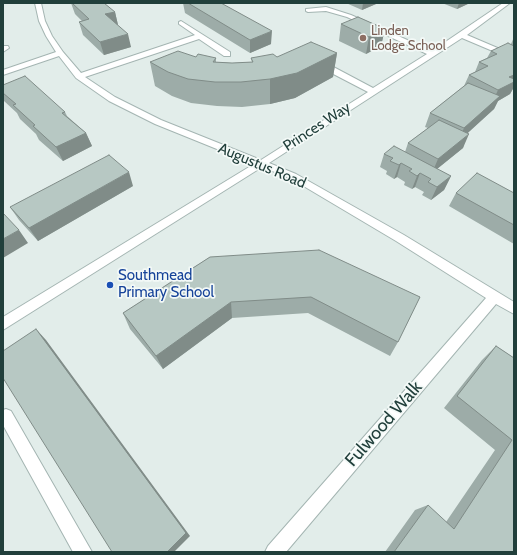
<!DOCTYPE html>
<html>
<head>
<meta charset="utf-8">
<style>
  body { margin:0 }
  #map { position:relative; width:517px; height:555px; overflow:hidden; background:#e2edea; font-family:Cabin,sans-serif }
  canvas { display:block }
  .frame { position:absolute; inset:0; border:4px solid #213f3b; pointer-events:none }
</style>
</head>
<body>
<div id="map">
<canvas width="517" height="555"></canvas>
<div class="frame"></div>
</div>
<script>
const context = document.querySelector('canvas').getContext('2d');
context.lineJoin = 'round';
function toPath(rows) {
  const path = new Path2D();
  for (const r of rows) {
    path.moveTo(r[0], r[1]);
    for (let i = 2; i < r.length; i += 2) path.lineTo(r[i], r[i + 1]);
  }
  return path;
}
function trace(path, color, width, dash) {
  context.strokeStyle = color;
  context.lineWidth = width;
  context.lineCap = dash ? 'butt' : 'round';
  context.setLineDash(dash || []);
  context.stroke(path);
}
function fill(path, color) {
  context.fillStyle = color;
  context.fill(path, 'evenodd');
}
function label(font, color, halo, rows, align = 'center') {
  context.font = font + ' Cabin,sans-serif';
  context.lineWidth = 3.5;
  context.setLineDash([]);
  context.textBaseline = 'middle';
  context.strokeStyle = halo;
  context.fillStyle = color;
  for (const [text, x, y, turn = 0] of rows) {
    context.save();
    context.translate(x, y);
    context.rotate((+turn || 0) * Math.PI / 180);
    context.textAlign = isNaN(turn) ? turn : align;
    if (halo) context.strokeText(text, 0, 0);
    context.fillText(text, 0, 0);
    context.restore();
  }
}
const minor = toPath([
  [35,3,41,3,45,21,52,36,63,52,81,73,195,35,179,24,179,22,181,21,230,52,230,56,224,56,199,39,85,77,115,97,161,120,261,160,368,92,318,66,318,62,324,62,373,88,427,54,347,17,326,11,308,12,306,11,306,9,326,7,351,15,432,51,503,3,510,3,467,35,514,55,514,60,462,38,269,163,296,174,404,235,514,302,514,314,496,304,286,552,265,552,268,546,486,298,396,241,290,178,262,167,3,330,3,317,254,164,155,124,109,101,76,78,59,56,3,75,3,70,56,52,46,36,39,21,35,3],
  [3,46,8,46,9,48,3,52,3,46],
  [6,409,11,411,92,552,73,552,3,425,3,410,6,409]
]);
trace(minor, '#a4b5b2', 2);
fill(minor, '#fff');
fill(toPath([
  [71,3,106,3,106,5,115,12,118,25,117,25,131,47,104,55,83,35,79,22,82,21,75,14],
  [183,3,221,3,271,44,250,53,185,13],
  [346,3,377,3,376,4,362,10],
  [442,3,470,3,457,9],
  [341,24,385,29,381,46,366,54,339,41],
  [514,37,514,87,510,94,498,101,494,109,467,133,463,148,437,169,451,176,444,190,431,200,422,195,424,192,415,187,412,189,404,185,405,182,397,177,394,179,386,174,387,171,380,167,384,154,405,152,408,143,428,128,425,127,430,113,464,86,469,75,475,72,479,62,487,58,491,51,511,44],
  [337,53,333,77,295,98,270,104,242,107,217,106,191,103,172,96,155,86,150,62,196,57,216,58,216,62,232,63,252,62,251,58,277,57],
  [3,85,65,112,67,116,86,133,92,146,63,161,39,140,36,134,20,119,17,113,4,101,3,99],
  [133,186,38,241,19,220,10,207],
  [456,193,514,193,514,244,449,206],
  [210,257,420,297,398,342,390,356,308,313,232,318,163,369,130,329,123,313],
  [496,346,514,358,514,552,385,552,415,510,428,505,446,522,495,450,444,408,482,360]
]), '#9daca8');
fill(toPath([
  [363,3,377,3,376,4,362,10],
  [459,3,470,3,457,9],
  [115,12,118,25,109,27,105,14],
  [385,29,381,46,366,54,369,37],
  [272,31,271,44,250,53,250,40],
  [128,34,131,47,104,55,100,42],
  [337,53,333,77,295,98,270,104,270,79],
  [514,75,514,87,510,94,498,101,494,109,458,142,464,128,492,103,498,90,509,77],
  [86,133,92,146,63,161,56,147],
  [469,134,463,148,432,173,438,159],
  [401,163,397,177,394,179,399,165],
  [129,172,133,186,38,241,29,228],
  [420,173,415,187,412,189,417,176],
  [451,176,444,190,431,200,437,187],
  [19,230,28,243,3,258,3,239],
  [231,302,232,318,163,369,156,356],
  [36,329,46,340,190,536,174,552,167,552]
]), '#808c88');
const building = toPath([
  [72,3,104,3,115,12,105,14,128,34,100,42,79,22,89,19,72,3],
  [188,3,221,3,272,31,250,40,188,3],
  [358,17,385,29,369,37,341,24,358,17],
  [311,42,337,53,297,73,270,79,241,82,215,82,188,79,168,72,150,62,178,51,196,57,198,54,216,58,213,62,232,63,253,62,251,58,273,54,277,57,311,42],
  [508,43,514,46,514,75,509,77,514,79,514,82,498,90,469,75,488,66,479,62,497,54,491,51,508,43],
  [25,76,65,112,62,113,86,133,56,147,33,126,35,125,13,105,16,104,3,93,3,85,25,76],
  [468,83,500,96,464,128,430,113,468,83],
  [439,120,469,134,438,159,408,143,439,120],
  [394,146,451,176,437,187,428,182,431,179,420,173,417,176,409,171,412,169,401,163,399,165,390,161,393,158,384,154,394,146],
  [109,155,129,172,29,228,10,207,109,155],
  [477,173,514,193,514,225,456,193,477,173],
  [3,213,19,230,3,239,3,213],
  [319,250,420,297,398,342,311,297,231,302,156,356,123,313,210,257,319,250],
  [36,329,186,533,167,552,112,552,3,378,3,351,36,329],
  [496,346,514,358,514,552,394,552,428,505,454,529,512,440,457,396,496,346]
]);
fill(building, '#b7c8c3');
trace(building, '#808c88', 1);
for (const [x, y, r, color] of [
  [363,38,4,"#8d6e63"],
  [110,285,4,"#1a4fb4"]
]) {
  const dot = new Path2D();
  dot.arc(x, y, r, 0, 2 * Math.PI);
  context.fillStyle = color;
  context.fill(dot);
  trace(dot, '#f3f9f7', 1.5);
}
label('13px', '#785e54', '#f3f9f7', [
  ["Linden",371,31],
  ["Lodge School",371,46]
], 'left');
label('15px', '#213f3b', '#f3f9f7', [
  ["Princes Way",317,127,-33],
  ["Augustus Road",262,166,23]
]);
label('15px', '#164399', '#f3f9f7', [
  ["Southmead",118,276],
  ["Primary School",118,293]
], 'left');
label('18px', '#213f3b', '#f3f9f7', [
  ["Fulwood Walk",384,424,-49]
]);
</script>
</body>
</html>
